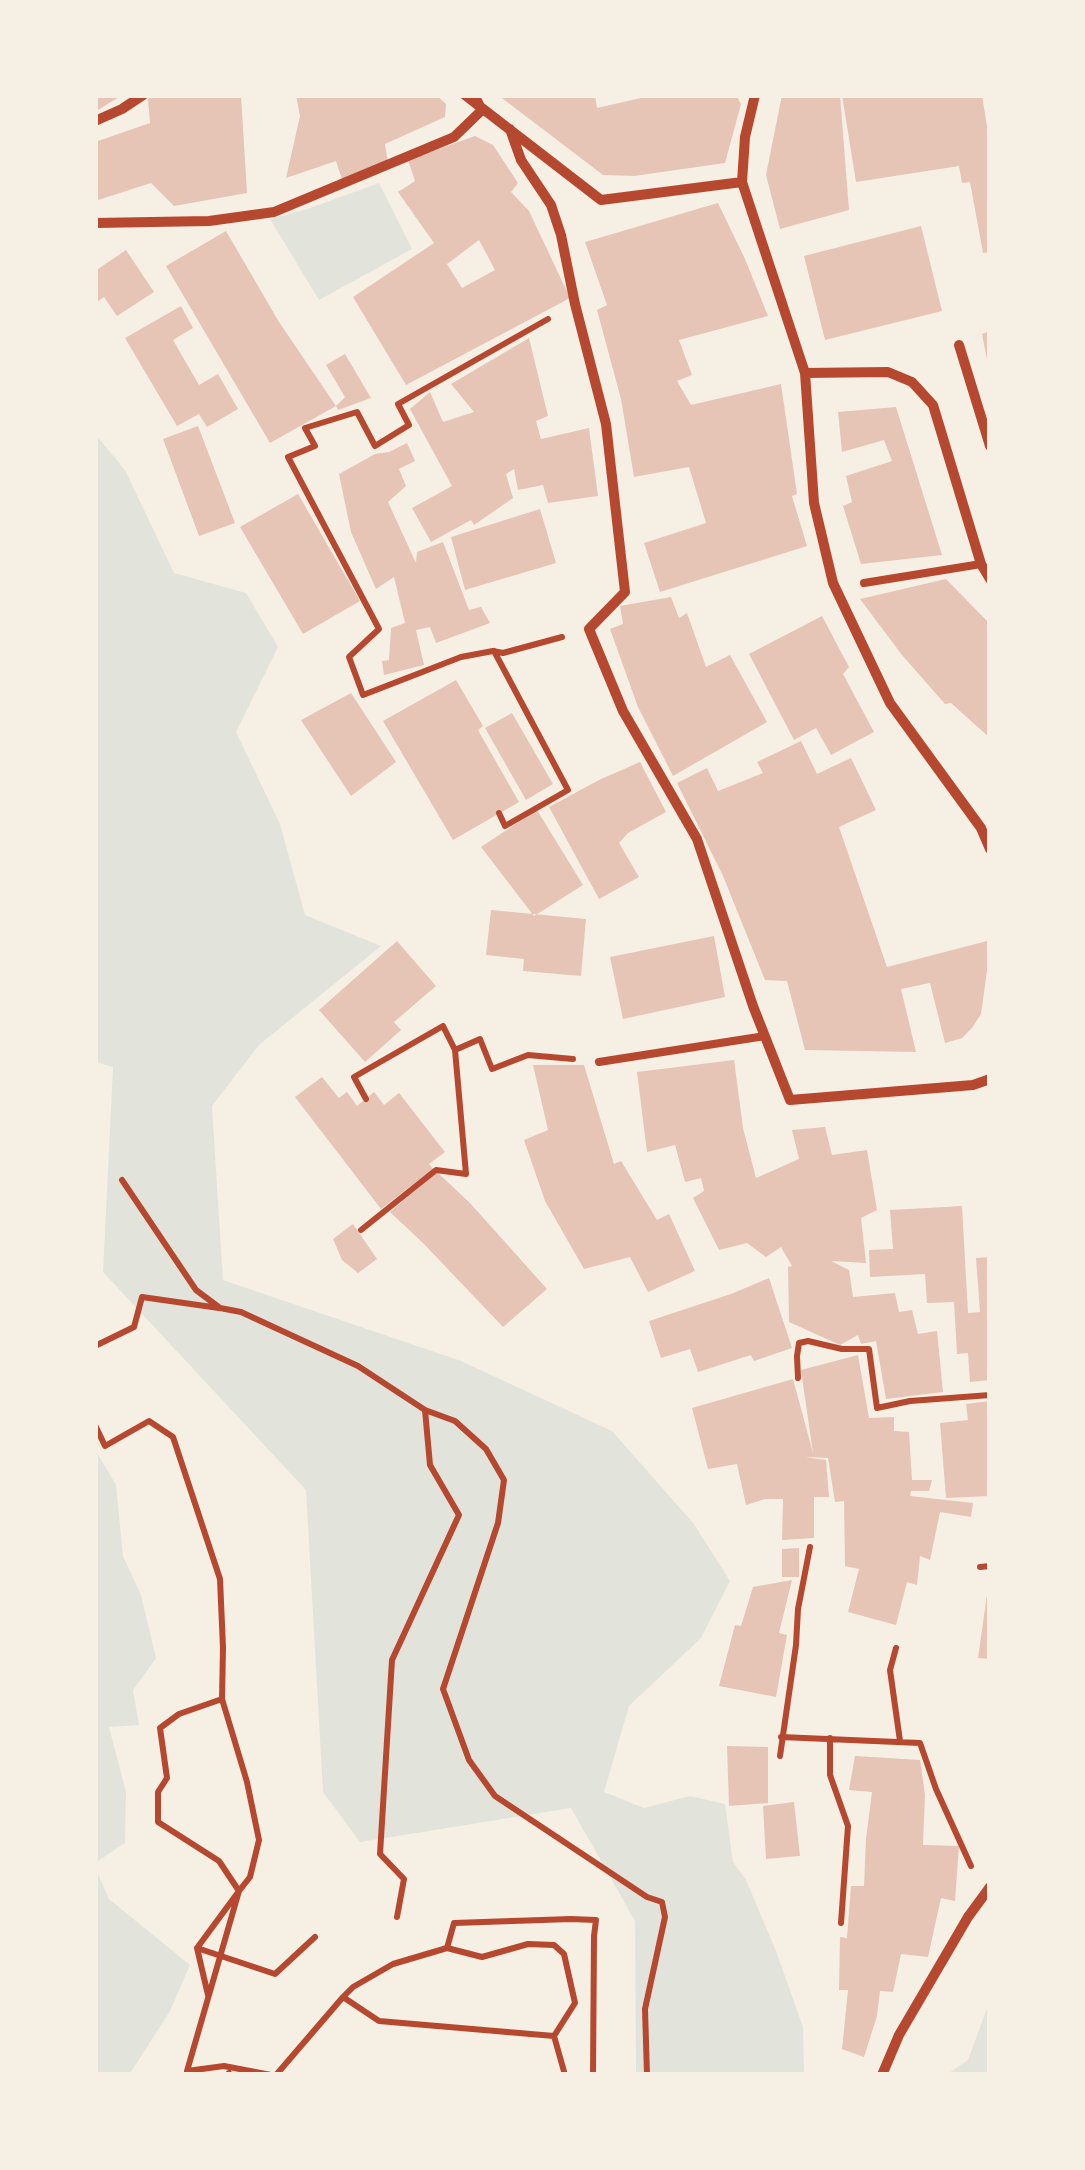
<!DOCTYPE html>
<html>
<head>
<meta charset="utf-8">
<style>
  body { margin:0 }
  #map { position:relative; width:1085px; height:2170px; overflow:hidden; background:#f6efe4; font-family:Bitter,serif }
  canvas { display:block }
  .frame { position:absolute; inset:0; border:98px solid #f6efe4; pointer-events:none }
</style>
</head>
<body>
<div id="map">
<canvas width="1085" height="2170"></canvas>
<div class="frame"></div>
</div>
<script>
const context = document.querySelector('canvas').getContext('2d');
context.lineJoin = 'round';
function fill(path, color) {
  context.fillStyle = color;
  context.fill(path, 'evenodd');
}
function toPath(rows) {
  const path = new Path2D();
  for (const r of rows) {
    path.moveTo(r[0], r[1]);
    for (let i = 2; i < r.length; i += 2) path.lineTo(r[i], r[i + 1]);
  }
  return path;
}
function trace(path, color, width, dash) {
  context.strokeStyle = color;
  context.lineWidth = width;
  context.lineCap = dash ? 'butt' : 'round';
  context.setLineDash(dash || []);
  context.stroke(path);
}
fill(toPath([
  [379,183,412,249,319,300,270,219,307,209],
  [95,434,125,470,174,573,246,593,278,647,236,732,280,824,305,915,381,946,259,1045,212,1106,223,1280,461,1361,612,1431,694,1524,730,1581,701,1638,629,1706,604,1792,644,1808,690,1796,725,1804,733,1862,746,1880,776,1951,803,2027,804,2075,636,2075,635,1921,571,1808,360,1842,323,1792,306,1490,103,1272,113,1067,95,1062],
  [95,1449,116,1485,123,1556,141,1595,156,1658,133,1690,139,1725,109,1727,126,1792,125,1843,95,1863],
  [95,1867,109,1899,190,1965,170,2011,129,2075,95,2075],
  [990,2000,990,2075,946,2075,968,2060]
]), '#e2e4dc');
fill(toPath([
  [95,95,122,95,95,112],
  [154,95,241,95,247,193,174,206,151,183,95,201,95,142,150,123,148,99],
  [296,95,436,95,446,104,445,117,385,144,388,163,342,179,336,161,286,178,300,116],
  [498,95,595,95,597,108,654,95,736,95,741,104,725,163,634,176,603,175],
  [782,95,840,95,849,210,780,229,766,175],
  [842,95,982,95,990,145,990,252,983,253,970,182,962,183,959,166,856,182],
  [475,136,493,145,518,183,511,192,529,211,570,298,406,385,353,297,434,243,398,192,415,181,408,160],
  [479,240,495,270,462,288,447,264],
  [718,203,745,259,768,316,679,340,692,375,677,381,691,405,781,384,797,494,792,496,807,546,660,592,644,543,706,523,689,467,634,477,621,399,597,310,607,305,585,242],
  [921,226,942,311,825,340,804,256],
  [226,231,279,322,336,406,270,443,166,266],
  [126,250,154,292,117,316,104,297,95,303,95,271],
  [181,306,193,328,173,340,199,385,218,374,238,409,207,427,199,414,177,426,125,338],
  [990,331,990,364,988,365,982,334],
  [529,338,548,416,536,421,541,439,589,428,598,496,548,503,543,485,518,490,514,469,506,474,513,498,474,525,471,520,431,542,412,508,452,486,410,409,430,392,443,422,474,412,451,384],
  [345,354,371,398,338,410,336,406,345,397,326,365],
  [896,407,942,555,861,564,843,506,852,502,846,476,892,461,884,440,842,452,838,412],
  [198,426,235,523,199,536,163,439],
  [407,443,415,461,399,469,406,486,388,502,416,563,417,552,443,542,469,610,481,607,490,623,436,643,430,627,416,630,424,665,384,675,382,661,389,660,391,628,405,623,394,577,376,589,351,532,339,474,375,454,389,452],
  [298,494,360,601,303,634,240,527],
  [540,509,556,563,465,590,451,537],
  [946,579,990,624,990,738,951,703,945,704,902,655,860,599],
  [671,597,679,618,687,613,706,667,730,655,767,722,673,776,638,707,610,629,623,624,620,606],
  [822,616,849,667,843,674,874,732,831,755,816,728,794,740,749,654],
  [456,680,483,726,478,730,519,802,453,840,383,721],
  [351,693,396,762,351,796,301,720],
  [512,713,553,784,526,800,485,728],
  [801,741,817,774,851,758,876,810,839,827,887,967,987,941,988,964,981,1014,972,1028,962,1038,945,1043,930,983,901,989,916,1052,805,1050,787,981,765,980,723,876,677,783,707,768,718,791,763,773,757,762],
  [640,762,666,812,628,833,619,843,639,877,599,899,549,807,599,780],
  [537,810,583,885,534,916,481,847],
  [491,910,586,919,581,976,523,971,524,959,486,955],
  [714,936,725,997,623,1019,610,957],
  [397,941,436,986,394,1022,401,1030,365,1062,319,1010],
  [734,1060,743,1128,756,1178,799,1159,792,1130,825,1127,832,1155,867,1150,877,1210,861,1218,866,1263,831,1261,849,1270,853,1297,895,1293,899,1312,912,1310,918,1334,937,1331,943,1392,886,1399,876,1341,861,1344,858,1335,840,1345,789,1322,788,1267,792,1266,781,1247,766,1257,747,1243,719,1250,693,1198,704,1191,701,1178,685,1182,675,1145,647,1152,637,1072],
  [533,1065,584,1065,614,1164,621,1161,657,1220,669,1214,695,1271,648,1292,630,1257,584,1269,545,1201,524,1140,548,1130],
  [322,1077,339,1098,347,1092,357,1106,374,1092,384,1105,399,1093,445,1152,429,1164,433,1169,381,1209,295,1097],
  [437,1172,470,1203,547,1289,503,1327,423,1243,390,1212],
  [962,1206,968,1313,980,1312,976,1258,990,1257,990,1380,970,1382,968,1353,957,1354,954,1302,927,1303,925,1274,870,1277,869,1250,893,1249,890,1210],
  [353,1224,377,1259,358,1273,342,1260,333,1239],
  [769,1278,792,1348,754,1361,751,1355,698,1372,690,1349,661,1358,649,1321,731,1294],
  [858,1355,869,1418,894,1417,894,1431,909,1432,912,1480,932,1480,929,1491,911,1491,910,1496,973,1503,971,1517,940,1512,930,1560,920,1556,917,1585,907,1582,896,1625,848,1612,859,1569,845,1566,844,1501,835,1502,828,1458,805,1457,826,1460,829,1497,814,1497,814,1538,782,1540,783,1499,765,1499,746,1505,737,1464,708,1469,692,1408,793,1379,813,1453,801,1370],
  [990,1401,990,1496,946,1498,940,1423,968,1420,966,1404],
  [799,1548,799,1577,782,1577,782,1549],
  [792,1580,779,1633,787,1635,776,1697,719,1686,735,1625,741,1626,753,1587],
  [988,1588,990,1588,990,1659,978,1658],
  [727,1746,768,1747,768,1803,729,1806],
  [855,1756,920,1760,925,1795,923,1845,959,1846,955,1901,941,1898,928,1957,901,1954,893,1992,880,1991,877,2016,864,2057,842,2049,848,1990,839,1990,840,1937,847,1938,851,1886,864,1886,866,1839,872,1792,849,1790],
  [794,1802,800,1856,766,1859,763,1806]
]), '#e6c5b7');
trace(toPath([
  [548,319,398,404,409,425,375,446,357,412,305,428,315,446,288,457,379,629,349,657,363,695,461,657,493,651,503,653,562,637],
  [494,651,568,790,505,826,499,813],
  [366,1099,354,1077,443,1026,455,1050],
  [122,1180,196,1290,220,1308,241,1312,358,1366,425,1410,455,1421,486,1449,504,1480,498,1523,443,1689,469,1760,495,1796,647,1897,662,1902,665,1917,645,2009,647,2075],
  [361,1230,436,1170,466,1174,455,1050,480,1039,492,1069,528,1055,573,1059],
  [95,1346,134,1327,142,1297,219,1308],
  [798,1378,797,1356,799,1343,808,1341,842,1349,869,1349,877,1408,910,1401,990,1395],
  [95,1425,105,1446,149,1421,173,1437,220,1579,223,1648,222,1699,247,1782,259,1840,250,1877,239,1891,187,2071,224,2066,271,2075],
  [980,1567,990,1566],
  [896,1648,890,1670,900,1741],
  [781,1737,920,1743,936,1789,971,1866],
  [830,1738,830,1775,848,1826,841,1923],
  [780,1756,796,1645,798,1609,810,1547],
  [397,1917,404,1879,380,1854,392,1660,459,1515,430,1465,425,1410],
  [197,1948,275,1974,315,1937],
  [208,1995,197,1948,239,1891,219,1861,158,1822,158,1792,167,1778,160,1728,179,1714,222,1699],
  [343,1997,353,1987,393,1964,447,1948,454,1923,571,1919,596,1920,594,1936,593,2075],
  [554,2036,565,2075],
  [229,2073,230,2075],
  [276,2075,343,1997,379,2021,554,2036,575,2003,564,1954,554,1945,528,1944,482,1957,447,1948]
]), '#b5482f', 6);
trace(toPath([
  [864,583,981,564],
  [599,1062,765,1036]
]), '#b5482f', 8);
trace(toPath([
  [465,95,601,200,742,182],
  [755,95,745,137,742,182,805,373,814,503,833,583,890,703,981,828,990,849],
  [95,121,122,109,143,95],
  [510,129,521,160,551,205,561,235,575,304,606,424,625,592,589,629,623,711,697,839,753,1006,790,1100,973,1085,990,1079],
  [95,223,209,221,274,212,454,137,482,110,474,95],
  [959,345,990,446],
  [805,373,888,372,912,382,933,405,981,564,990,579],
  [882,2075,899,2035,968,1917,990,1887]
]), '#b5482f', 10);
</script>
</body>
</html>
